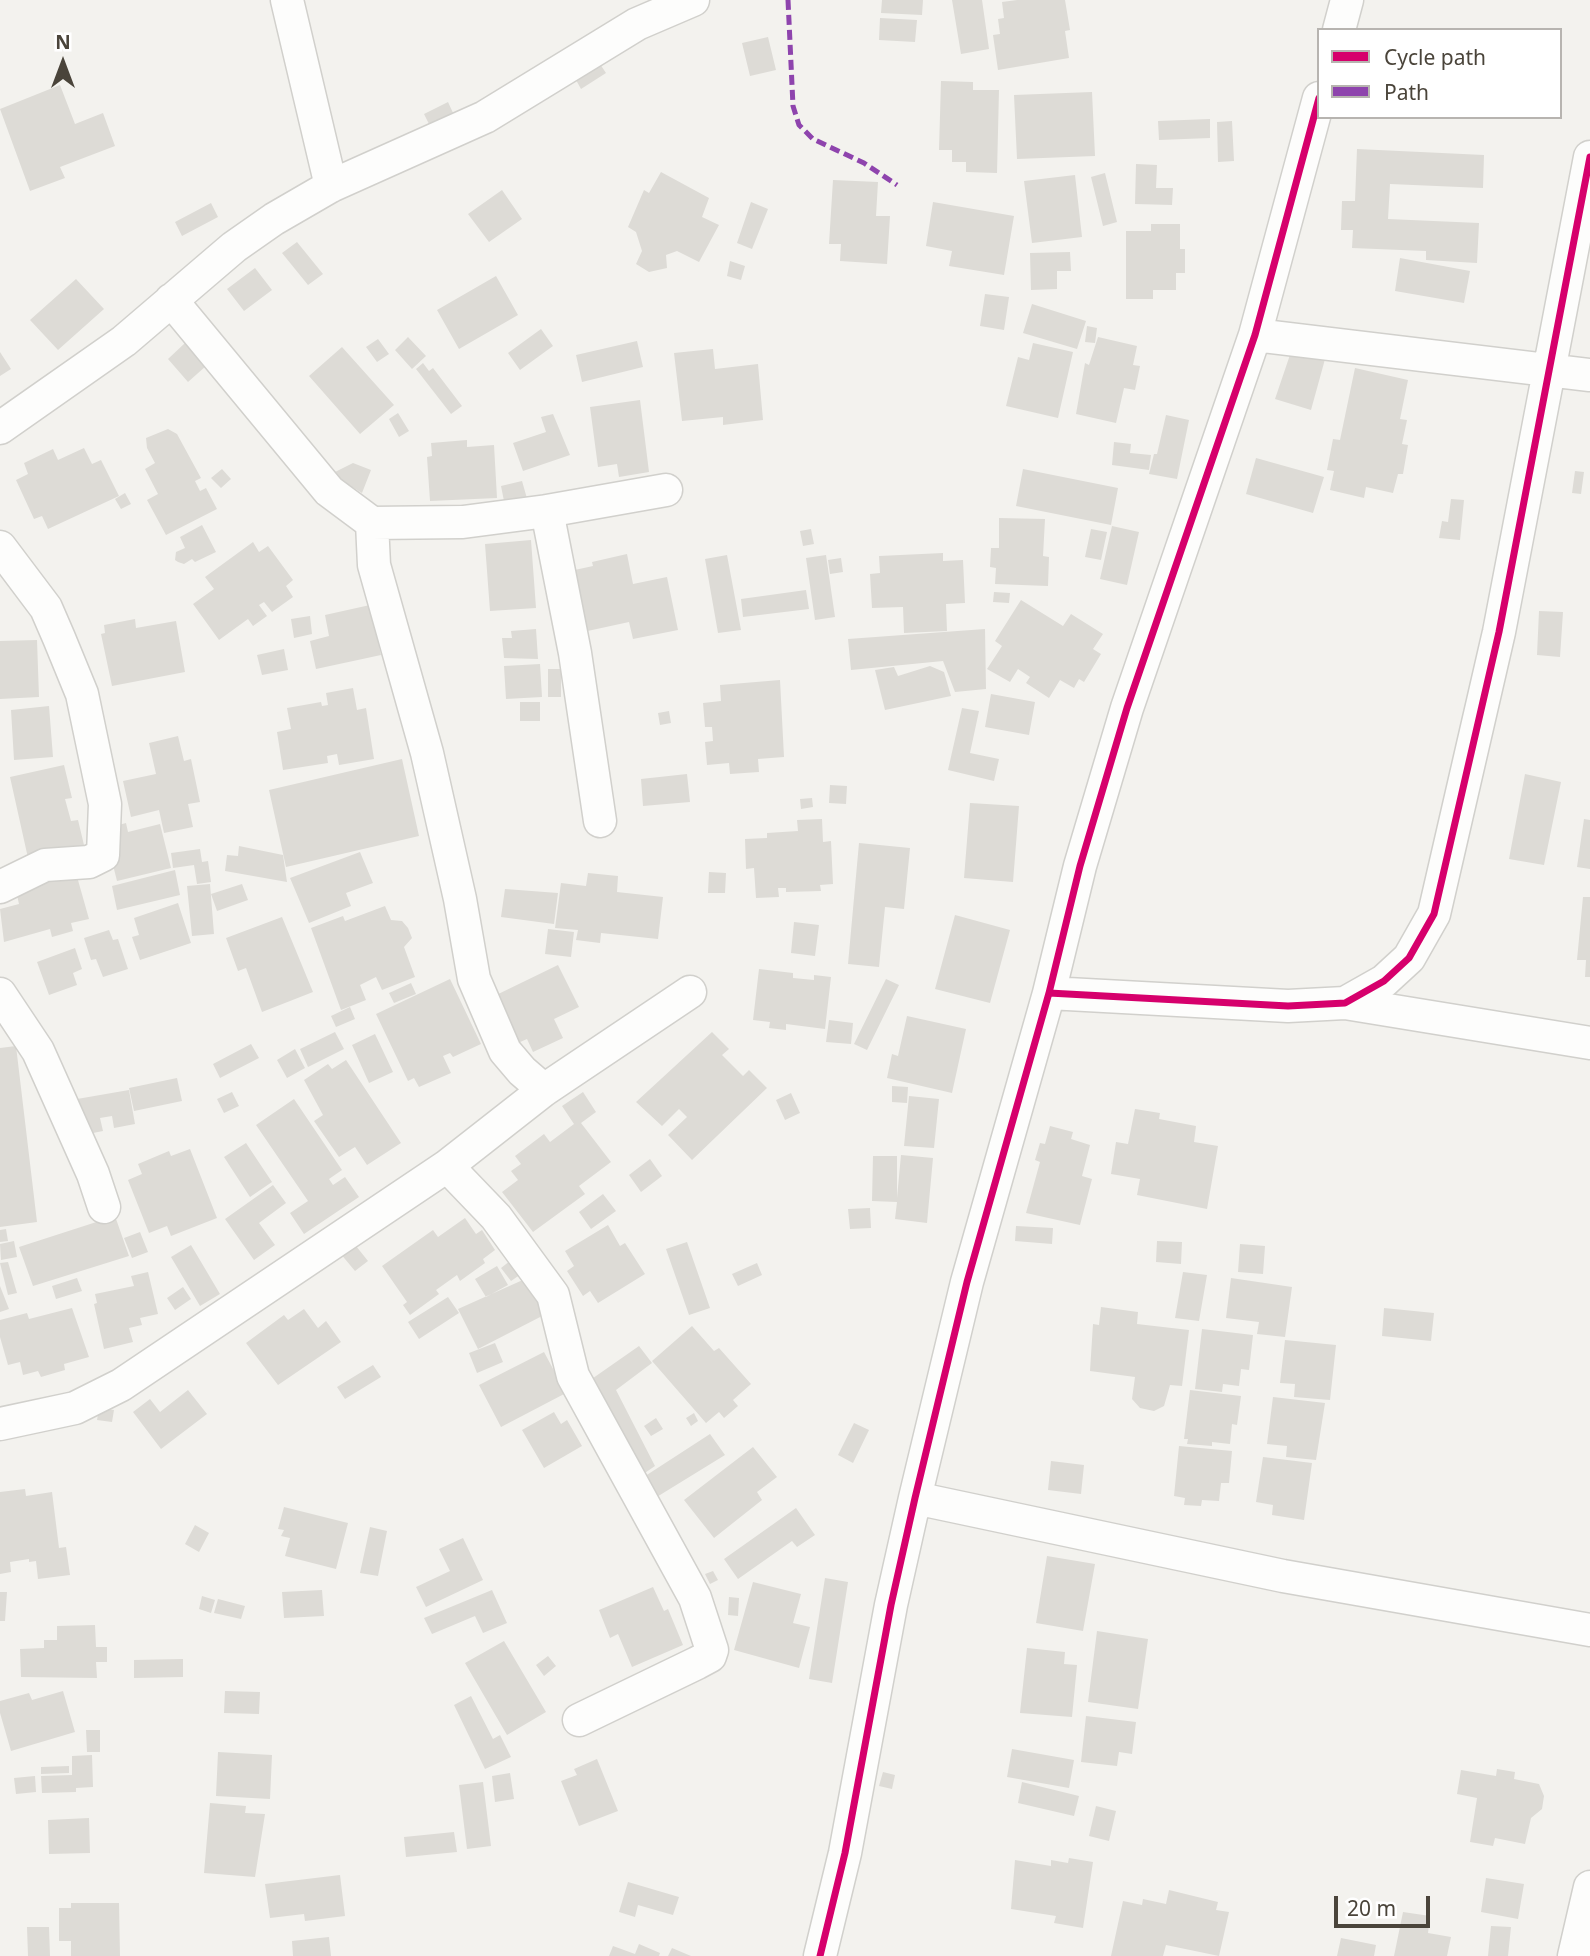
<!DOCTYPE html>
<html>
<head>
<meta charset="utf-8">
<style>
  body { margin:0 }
  #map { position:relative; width:1590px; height:1956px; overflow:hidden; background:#f3f2ee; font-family:"Noto Sans",sans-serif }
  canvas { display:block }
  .legend { position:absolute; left:1317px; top:28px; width:245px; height:91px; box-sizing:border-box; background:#fff; border:2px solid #b7b4b0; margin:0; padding:9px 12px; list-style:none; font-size:21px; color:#4a443a }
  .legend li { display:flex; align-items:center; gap:14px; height:35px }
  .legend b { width:35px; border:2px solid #b7b4b0 }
  .north { position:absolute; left:28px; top:28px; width:70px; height:70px; -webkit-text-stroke:5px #fff; paint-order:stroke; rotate:0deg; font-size:19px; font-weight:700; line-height:28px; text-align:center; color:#4a443a }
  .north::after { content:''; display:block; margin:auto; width:24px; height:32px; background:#4a443a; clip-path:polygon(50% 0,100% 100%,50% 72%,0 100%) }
  .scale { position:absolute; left:1334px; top:1896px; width:96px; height:32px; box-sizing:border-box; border:4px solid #4a443a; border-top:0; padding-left:9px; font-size:21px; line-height:24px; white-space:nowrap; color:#4a443a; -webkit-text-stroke:5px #fff; paint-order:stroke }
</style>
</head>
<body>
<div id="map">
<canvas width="1590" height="1956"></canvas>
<ul class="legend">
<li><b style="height:9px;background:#d6006c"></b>Cycle path</li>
<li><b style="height:9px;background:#8e44ad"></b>Path</li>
</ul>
<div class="north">N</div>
<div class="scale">20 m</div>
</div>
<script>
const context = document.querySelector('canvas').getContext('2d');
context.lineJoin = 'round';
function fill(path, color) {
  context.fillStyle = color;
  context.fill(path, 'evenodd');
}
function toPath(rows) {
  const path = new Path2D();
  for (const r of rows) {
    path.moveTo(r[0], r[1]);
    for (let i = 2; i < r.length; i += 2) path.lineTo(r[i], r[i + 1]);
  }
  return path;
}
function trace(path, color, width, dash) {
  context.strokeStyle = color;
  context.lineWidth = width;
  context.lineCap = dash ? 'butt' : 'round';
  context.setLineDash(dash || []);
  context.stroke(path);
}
fill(toPath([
  [882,0,923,0,922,15,881,13],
  [952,0,982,0,989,49,961,54],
  [1017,0,1065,0,1070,30,1065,31,1069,58,998,70,993,35,1000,34,998,19,1004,18,1002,2],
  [880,18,917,20,915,42,879,40],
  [768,37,776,70,750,76,742,43],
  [600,64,606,73,581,89,576,80],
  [941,81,973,82,973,90,999,90,997,173,966,172,966,162,952,162,952,150,939,150],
  [60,85,75,124,103,113,115,146,60,167,65,178,30,191,0,109],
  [1092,92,1095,156,1017,159,1014,95],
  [448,102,454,115,430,126,424,114],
  [1210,119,1210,138,1159,140,1158,121],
  [1232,121,1234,161,1218,162,1217,122],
  [1357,149,1484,155,1483,188,1390,184,1388,219,1479,223,1477,263,1426,260,1426,251,1352,248,1353,230,1341,230,1342,201,1355,201],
  [1136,164,1157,165,1156,188,1173,188,1172,205,1135,204],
  [661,172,709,198,702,217,719,225,699,262,677,251,666,255,667,268,649,272,636,264,642,251,636,232,628,227,644,190,649,193],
  [1105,173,1117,222,1103,226,1091,177],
  [1075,175,1082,237,1032,243,1024,181],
  [833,180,878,182,876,216,890,216,887,264,840,261,841,244,829,244],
  [502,190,522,219,489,242,468,214],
  [751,202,768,209,752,249,737,243],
  [933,202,1014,216,1004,275,949,266,952,251,926,246],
  [211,203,218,217,182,236,175,222],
  [1151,224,1180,224,1180,249,1185,249,1185,273,1176,273,1176,290,1153,290,1153,299,1126,299,1126,231,1151,231],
  [297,242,323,274,308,285,282,253],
  [1070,252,1071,271,1057,271,1057,289,1031,290,1030,253],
  [1400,258,1470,271,1464,303,1395,291],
  [730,261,745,266,741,280,727,276],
  [255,268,272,290,244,311,227,289],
  [496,276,518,315,459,349,437,310],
  [76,279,104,309,58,350,30,320],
  [985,294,1009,297,1004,330,980,326],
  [1032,304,1086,321,1077,349,1023,333],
  [1087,326,1097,328,1095,343,1085,342],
  [541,329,553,346,520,370,508,353],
  [408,337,426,356,412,369,395,350],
  [1098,337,1137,346,1133,365,1140,366,1135,390,1124,388,1116,423,1076,414,1085,363,1089,365],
  [378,339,389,354,377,362,366,347],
  [637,341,643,367,582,382,576,355],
  [185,343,206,366,188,382,168,359],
  [1033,343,1073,352,1058,418,1006,406,1018,357,1029,360],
  [1293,346,1327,352,1311,410,1275,399],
  [342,347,394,405,360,434,309,376],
  [713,349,715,369,758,364,763,420,723,425,723,417,682,421,674,353],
  [0,352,11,369,0,376],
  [423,363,429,371,433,368,462,406,451,414,416,369],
  [1355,368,1408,380,1400,419,1407,420,1402,444,1408,445,1403,474,1398,474,1393,493,1366,487,1364,498,1330,490,1334,471,1327,470,1333,439,1340,440],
  [640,400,649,472,619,477,617,464,598,467,590,407],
  [398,413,409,431,399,437,389,419],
  [553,414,570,455,523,471,513,443,546,432,541,417],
  [1166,415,1189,420,1177,479,1149,474,1154,454,1157,454],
  [168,429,177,434,201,478,195,481,200,491,206,488,217,509,166,535,147,500,158,494,145,469,155,463,147,448,146,438],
  [467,440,467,447,494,445,497,498,430,501,427,457,432,456,431,443],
  [1114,442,1131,444,1130,453,1151,455,1149,470,1112,465],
  [84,448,92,464,101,460,119,496,48,529,42,516,34,519,16,480,28,474,24,463,53,449,58,460],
  [1256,458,1324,477,1313,513,1246,494],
  [353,463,371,470,362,493,331,474],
  [222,469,231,479,221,488,211,478],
  [1023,469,1118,488,1111,525,1016,506],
  [1575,471,1584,472,1581,494,1572,493],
  [522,481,528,502,505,506,501,486],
  [125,493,131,504,121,509,115,499],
  [1451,499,1464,500,1460,540,1439,538,1442,521,1448,522],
  [999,518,1045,519,1043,556,1049,557,1048,586,995,584,996,568,990,567,991,548,999,548],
  [202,525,216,552,195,562,192,559,184,564,178,562,175,560,176,552,185,548,180,537],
  [1112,526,1139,532,1127,585,1100,579],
  [811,529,814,544,803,546,800,531],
  [1091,529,1107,532,1101,560,1085,557],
  [531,540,536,608,490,611,485,544],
  [253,542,259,552,268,546,293,580,286,586,293,597,272,612,264,602,259,605,267,616,253,626,248,619,219,640,193,604,214,589,205,577],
  [943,553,943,561,963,560,965,603,946,604,947,631,904,633,903,607,872,608,870,574,880,573,879,556],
  [627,554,633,584,667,577,678,630,633,639,629,622,583,632,570,571,593,566,592,562],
  [727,555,741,630,718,633,705,559],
  [826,555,835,617,815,620,806,558],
  [841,558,843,572,830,574,828,560],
  [806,590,809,609,743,617,741,599],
  [994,592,1010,593,1009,603,993,602],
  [1021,600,1063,626,1071,614,1103,634,1093,649,1101,654,1084,682,1079,679,1074,688,1060,680,1049,698,1026,683,1030,677,1018,669,1010,682,987,669,1002,646,995,641],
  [370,605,381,655,316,669,310,641,329,636,325,615],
  [1539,611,1563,612,1560,657,1537,655],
  [310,616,312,634,294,638,291,619],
  [135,619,136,628,176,621,185,672,112,686,101,634,105,633,104,625],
  [536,629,538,659,504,658,502,638,512,638,511,631],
  [985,629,986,689,955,692,943,661,851,670,848,639],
  [37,640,39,697,0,699,0,641],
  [284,649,288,670,262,675,257,655],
  [540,664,542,697,506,699,504,666],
  [930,666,944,672,951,696,885,710,875,670,894,667,898,676],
  [548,669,561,669,561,697,548,697],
  [780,680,784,757,758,759,759,772,730,774,729,763,707,765,705,742,713,741,712,727,705,727,703,703,721,701,720,685],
  [353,688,357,710,366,708,374,759,339,765,337,754,327,756,328,763,283,770,277,732,291,729,287,708,321,702,322,706,328,705,326,693],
  [991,694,1035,702,1029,735,985,727],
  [520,702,540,702,540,721,520,721],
  [49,706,53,757,14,760,11,710],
  [962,708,979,711,970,753,999,759,994,781,948,770],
  [669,711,671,723,660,725,658,713],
  [178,736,184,761,191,759,200,802,188,804,193,827,164,833,159,810,131,817,123,781,156,774,149,743],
  [402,759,419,836,286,867,269,790],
  [64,765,72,798,65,799,71,821,78,820,84,845,28,858,10,777],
  [687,774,690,802,643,806,641,779],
  [1525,774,1561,782,1544,865,1509,859],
  [830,785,847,786,846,804,829,803],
  [812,798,813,807,801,809,800,799],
  [970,803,1019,806,1013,882,964,878],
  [822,819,823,842,831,841,833,884,820,885,821,891,786,892,786,888,778,888,779,897,756,898,754,868,746,869,745,839,767,838,767,833,798,831,797,820],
  [1584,819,1590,820,1590,869,1577,867],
  [126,823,128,832,160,824,171,868,117,881,104,829],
  [859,843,910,848,904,909,885,907,879,967,848,964],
  [239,846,283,855,287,882,225,871,227,855,238,856],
  [200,849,202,862,208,861,211,882,197,884,194,865,173,868,171,853],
  [360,852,373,883,346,893,351,906,309,923,290,878],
  [74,866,89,919,71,923,73,931,52,937,50,929,4,942,0,909,19,904,16,891,47,883,44,874],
  [175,870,180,895,117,910,112,886],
  [709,872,726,873,725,893,708,893],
  [588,873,618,876,617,892,663,897,658,939,601,933,600,943,576,940,578,930,555,928,561,883,586,886],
  [210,884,214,934,192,936,187,886],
  [242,884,248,900,217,911,211,894],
  [505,889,558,893,554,924,501,917],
  [1583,897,1590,897,1590,977,1585,977,1586,960,1577,960],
  [178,903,191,943,140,960,132,937,139,935,134,918],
  [385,906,391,920,402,921,408,928,412,938,404,947,415,977,382,990,376,977,360,985,366,1000,341,1010,311,928,343,916,345,921],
  [955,915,1010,930,990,1003,935,989],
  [282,917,313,992,262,1012,246,968,238,971,226,938],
  [794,922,819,925,815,956,791,953],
  [548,929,574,932,571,957,545,954],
  [109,930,113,940,118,939,128,969,103,977,96,959,91,960,84,938],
  [75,948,82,969,73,973,77,985,49,995,37,962],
  [558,965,579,1007,554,1019,563,1038,533,1052,527,1039,511,1046,488,999],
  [759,969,793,973,793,978,814,980,814,975,831,977,825,1029,786,1024,786,1030,769,1028,770,1022,753,1020],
  [450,979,481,1044,453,1057,450,1053,443,1056,451,1073,419,1087,414,1078,408,1081,376,1014],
  [886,979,899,985,867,1050,854,1044],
  [411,983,416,994,394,1003,389,993],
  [350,1007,355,1019,336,1027,331,1016],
  [907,1016,966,1029,952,1093,887,1078,892,1054,898,1056],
  [829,1020,853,1023,851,1044,826,1042],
  [335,1032,344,1049,308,1067,300,1049],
  [712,1032,729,1049,722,1055,743,1076,749,1070,767,1088,692,1160,668,1135,687,1117,679,1109,662,1126,636,1102],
  [375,1034,393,1072,369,1083,352,1045],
  [251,1044,259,1058,220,1078,213,1064],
  [16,1046,37,1222,0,1227,0,1048],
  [295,1049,305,1068,287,1078,277,1060],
  [346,1060,401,1143,367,1165,355,1147,339,1157,314,1121,323,1115,304,1080,328,1064,332,1069],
  [177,1078,182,1101,134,1111,129,1088],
  [892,1086,908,1087,907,1103,892,1102],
  [129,1090,135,1124,114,1128,112,1116,100,1118,103,1131,83,1135,77,1099],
  [232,1092,239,1106,224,1113,217,1099],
  [583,1092,596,1112,581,1123,611,1162,579,1186,585,1194,533,1232,502,1192,518,1180,511,1171,521,1164,515,1156,544,1134,550,1142,574,1124,562,1106],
  [791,1093,800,1113,785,1120,776,1100],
  [909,1096,939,1099,934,1148,904,1146],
  [294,1099,342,1170,329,1179,333,1185,345,1177,359,1197,304,1234,290,1213,308,1201,256,1125],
  [1135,1109,1160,1113,1159,1119,1196,1126,1194,1142,1218,1146,1207,1209,1137,1195,1140,1179,1111,1174,1116,1142,1128,1144],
  [1050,1126,1073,1132,1071,1139,1090,1145,1082,1176,1092,1179,1080,1225,1026,1213,1040,1162,1035,1160,1040,1143,1045,1144],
  [246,1143,272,1182,250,1197,224,1157],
  [190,1149,217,1218,171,1236,167,1226,149,1233,128,1180,142,1174,138,1164,169,1151,171,1156],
  [901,1155,933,1158,927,1223,895,1219,897,1202,872,1201,873,1156,897,1156,897,1198],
  [650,1159,662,1176,641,1192,629,1175],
  [273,1185,286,1203,259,1223,275,1245,254,1260,225,1219],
  [603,1194,616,1211,591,1229,579,1212],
  [870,1208,871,1228,850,1229,848,1209],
  [115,1216,129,1256,33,1286,19,1247],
  [465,1218,476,1234,482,1230,495,1250,483,1259,485,1263,460,1281,457,1275,436,1290,439,1294,410,1315,403,1305,407,1302,382,1266,433,1230,438,1237],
  [608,1225,620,1246,625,1243,645,1274,598,1303,590,1291,583,1296,567,1271,574,1266,565,1251],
  [1016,1226,1053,1228,1052,1244,1015,1241],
  [6,1229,8,1241,0,1242,0,1230],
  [140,1232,148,1252,132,1258,124,1238],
  [348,1236,368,1261,355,1271,335,1247],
  [14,1241,17,1257,1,1260,0,1244],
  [1157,1241,1182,1242,1181,1264,1156,1262],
  [687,1242,710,1308,689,1315,666,1249],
  [1240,1244,1265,1246,1263,1274,1238,1272],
  [191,1245,220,1294,200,1306,171,1257],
  [515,1257,527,1270,511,1281,501,1268],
  [8,1262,17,1293,8,1295,0,1263],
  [757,1263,762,1275,738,1286,732,1274],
  [497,1266,508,1285,486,1297,475,1279],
  [148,1272,158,1314,140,1318,142,1325,129,1328,133,1342,104,1349,94,1304,97,1303,95,1294,134,1286,131,1276],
  [1183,1272,1207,1275,1199,1321,1175,1318],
  [77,1278,82,1291,56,1299,52,1286],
  [1231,1278,1292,1287,1285,1337,1257,1334,1259,1322,1226,1318],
  [525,1279,544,1315,478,1349,458,1309],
  [0,1286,9,1309,0,1312],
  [183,1287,191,1299,175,1310,167,1298],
  [448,1297,459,1313,419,1339,408,1322],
  [1101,1307,1138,1312,1137,1324,1189,1330,1182,1386,1170,1385,1164,1406,1154,1411,1140,1408,1132,1399,1135,1377,1090,1371,1093,1324,1099,1325],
  [72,1308,89,1357,64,1364,65,1370,41,1377,38,1371,23,1375,20,1362,8,1365,0,1337,0,1320,27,1313,29,1319],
  [1384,1308,1434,1313,1431,1341,1382,1336],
  [304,1309,318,1328,326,1321,341,1342,278,1385,246,1343,284,1315,288,1320],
  [692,1326,714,1351,719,1348,751,1384,733,1400,738,1406,724,1418,719,1412,706,1423,652,1361],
  [1202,1329,1253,1335,1249,1370,1241,1369,1239,1386,1223,1384,1222,1392,1195,1389],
  [1285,1340,1336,1345,1330,1400,1294,1397,1295,1384,1280,1383],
  [495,1343,503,1362,477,1373,469,1353],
  [639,1346,652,1363,616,1390,655,1466,636,1479,586,1383],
  [544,1352,566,1393,501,1427,479,1385],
  [373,1365,381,1377,345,1399,337,1387],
  [188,1390,207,1414,161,1449,133,1412,150,1399,160,1412],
  [1190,1390,1241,1396,1237,1425,1232,1424,1230,1444,1212,1442,1212,1446,1187,1444,1188,1439,1184,1439],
  [1273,1397,1325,1403,1316,1460,1286,1457,1287,1446,1267,1444],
  [99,1408,114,1410,112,1422,97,1420],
  [554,1412,561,1424,567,1420,582,1446,544,1468,522,1430],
  [694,1413,698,1421,691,1426,686,1418],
  [656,1418,663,1429,651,1436,644,1426],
  [854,1423,869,1430,853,1463,838,1455],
  [710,1434,725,1455,647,1503,636,1482],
  [1179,1446,1232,1451,1229,1483,1221,1483,1219,1501,1202,1500,1201,1506,1184,1505,1185,1498,1174,1496],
  [753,1447,777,1477,757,1492,762,1500,714,1538,684,1500],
  [1263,1457,1312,1463,1304,1520,1272,1515,1273,1505,1256,1502],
  [1051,1461,1084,1465,1081,1494,1048,1490],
  [25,1489,26,1496,52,1492,59,1548,66,1547,70,1575,38,1579,36,1561,29,1562,29,1559,10,1562,11,1572,0,1574,0,1492],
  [284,1507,348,1523,336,1569,285,1556,290,1538,281,1536,284,1530,278,1529],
  [796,1508,815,1535,797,1547,792,1541,738,1579,724,1559],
  [195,1525,209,1533,199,1552,185,1544],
  [370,1527,387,1531,378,1576,360,1573],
  [463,1538,483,1580,426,1607,416,1587,450,1571,439,1549],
  [1047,1556,1095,1564,1083,1631,1036,1623],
  [713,1571,718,1580,710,1584,705,1574],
  [825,1578,848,1582,832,1683,809,1679],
  [753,1582,801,1594,793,1623,810,1627,799,1668,734,1650],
  [653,1587,664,1611,668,1609,683,1645,632,1667,618,1634,610,1638,599,1610],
  [322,1590,324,1616,284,1618,282,1592],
  [492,1590,507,1623,483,1633,475,1616,432,1634,424,1618],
  [0,1592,7,1592,5,1621,0,1621],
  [202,1596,215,1600,211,1613,199,1609],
  [729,1597,739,1598,738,1616,728,1615],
  [218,1599,245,1606,241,1619,214,1613],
  [95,1625,96,1647,107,1647,107,1662,96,1662,97,1678,21,1677,20,1649,44,1648,44,1640,57,1640,57,1626],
  [1097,1631,1148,1639,1138,1709,1088,1702],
  [504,1641,546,1712,507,1735,465,1663],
  [1027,1648,1065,1652,1064,1664,1077,1665,1072,1717,1020,1713],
  [548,1656,556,1666,544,1676,536,1665],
  [183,1659,183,1677,134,1678,134,1660],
  [63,1691,75,1732,11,1751,0,1713,0,1701,29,1693,32,1700],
  [225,1691,260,1692,259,1714,224,1713],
  [471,1696,493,1739,500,1735,511,1757,485,1769,454,1705],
  [1086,1716,1136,1722,1132,1754,1119,1752,1117,1766,1081,1762],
  [86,1730,100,1730,100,1752,87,1752],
  [1012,1749,1074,1760,1069,1788,1007,1777],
  [218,1752,272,1755,270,1799,216,1796],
  [92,1755,93,1787,76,1788,76,1792,42,1793,41,1776,72,1775,72,1756],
  [597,1759,618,1811,579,1826,561,1781,577,1775,574,1769],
  [69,1766,69,1773,41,1774,41,1767],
  [1497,1769,1515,1772,1514,1779,1539,1784,1544,1796,1542,1809,1531,1818,1525,1844,1495,1838,1493,1846,1470,1842,1477,1798,1457,1794,1461,1770,1496,1776],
  [883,1772,895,1775,892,1789,879,1786],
  [510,1773,514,1799,495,1802,492,1776],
  [35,1776,36,1792,16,1794,14,1778],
  [483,1782,491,1846,467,1849,459,1785],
  [1022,1782,1079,1796,1074,1816,1018,1803],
  [210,1803,246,1806,245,1813,265,1814,255,1877,204,1873],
  [1096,1806,1116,1811,1109,1841,1089,1836],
  [89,1818,90,1853,49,1854,48,1820],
  [454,1832,457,1852,406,1857,404,1837],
  [1069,1858,1093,1862,1083,1928,1054,1923,1056,1916,1011,1909,1015,1860,1051,1866,1051,1860,1068,1863],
  [340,1875,345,1916,305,1921,304,1914,270,1918,265,1884],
  [1486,1878,1524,1884,1518,1919,1481,1912],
  [628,1882,679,1897,673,1915,638,1905,635,1917,619,1912],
  [1169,1890,1218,1902,1216,1910,1229,1912,1219,1956,1166,1945,1163,1956,1111,1956,1123,1901,1142,1905,1143,1899,1166,1904],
  [71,1903,119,1903,120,1956,71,1956,71,1941,59,1941,59,1908,71,1908],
  [1403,1912,1430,1916,1428,1933,1451,1937,1447,1956,1394,1956],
  [1491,1926,1511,1927,1508,1956,1488,1956],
  [27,1927,49,1927,50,1956,28,1956],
  [329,1937,331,1956,293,1956,292,1941],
  [1341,1938,1376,1945,1374,1956,1337,1956],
  [639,1944,660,1953,659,1956,609,1956,613,1946,635,1954],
  [672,1948,691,1956,668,1956]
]), '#dddbd6');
const minor = toPath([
  [287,0,331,186],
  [1339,30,1347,0],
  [171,300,329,491,372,523,374,565,427,753,460,899,474,979,505,1051,522,1071,544,1090],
  [1255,335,1590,375],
  [0,428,124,341,234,247,274,219,331,186,485,117,637,24,693,0],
  [547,511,575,653,600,821],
  [372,523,463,522,547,511,666,490],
  [0,547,46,608,59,638,82,694,105,804,103,855,89,862,45,865,0,887],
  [1049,993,1080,866,1127,708,1255,335,1319,98],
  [0,994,38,1051,93,1174,104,1207],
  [1345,1003,1590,1043],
  [447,1166,496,1217,553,1295,573,1376,695,1598,712,1650,710,1656,697,1663,579,1720],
  [0,1424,75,1408,121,1385,447,1166,544,1090,690,992],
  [915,1498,1283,1576,1590,1630],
  [820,1956,845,1853,891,1605,915,1498,967,1282,1049,993,1288,1006,1345,1003,1384,981,1409,958,1434,914,1499,632,1590,157],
  [1574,1956,1590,1887]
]);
trace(minor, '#d1d0cc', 35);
trace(minor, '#fdfdfc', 32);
trace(toPath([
  [788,0,793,106,799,125,813,139,864,163,897,185]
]), '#8e44ad', 5, [10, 5]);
trace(toPath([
  [1049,993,1080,866,1127,708,1255,335,1319,98],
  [820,1956,845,1853,891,1605,915,1498,967,1282,1049,993,1288,1006,1345,1003,1384,981,1409,958,1434,914,1499,632,1590,157]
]), '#d6006c', 7);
</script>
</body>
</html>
